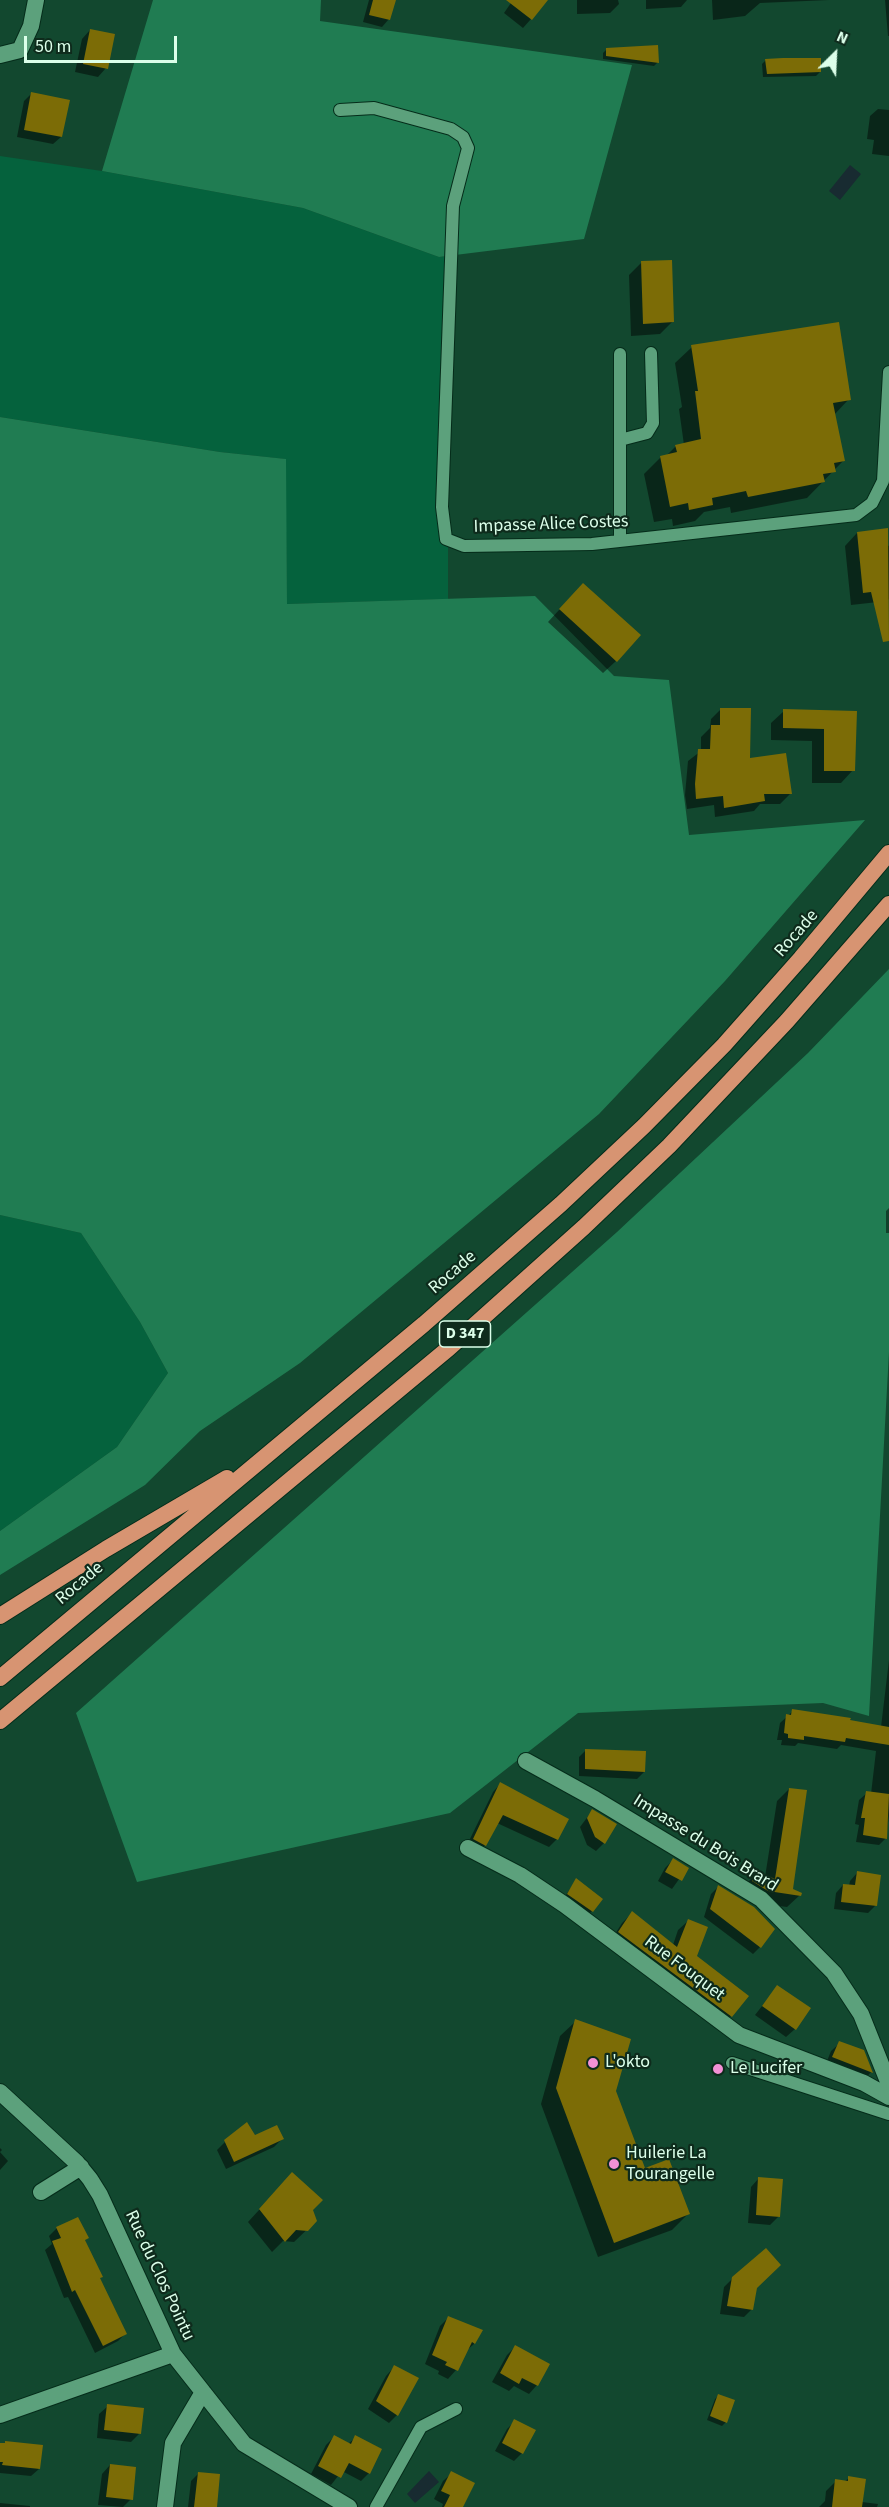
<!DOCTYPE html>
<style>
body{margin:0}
#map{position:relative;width:889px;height:2507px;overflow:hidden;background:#12482f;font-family:"Source Sans 3",sans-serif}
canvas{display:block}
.north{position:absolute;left:805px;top:24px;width:60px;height:60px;-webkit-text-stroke:4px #0e2b1c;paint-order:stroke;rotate:24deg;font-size:16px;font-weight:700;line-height:24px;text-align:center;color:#dcffea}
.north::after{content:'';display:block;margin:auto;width:21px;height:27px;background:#dcffea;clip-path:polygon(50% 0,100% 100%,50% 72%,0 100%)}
.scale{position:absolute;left:24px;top:36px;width:153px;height:27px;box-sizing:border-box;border:3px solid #dcffea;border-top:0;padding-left:8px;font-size:18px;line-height:21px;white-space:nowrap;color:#dcffea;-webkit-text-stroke:4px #0e2b1c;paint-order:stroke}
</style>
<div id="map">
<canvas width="889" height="2507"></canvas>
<div class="north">N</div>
<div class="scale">50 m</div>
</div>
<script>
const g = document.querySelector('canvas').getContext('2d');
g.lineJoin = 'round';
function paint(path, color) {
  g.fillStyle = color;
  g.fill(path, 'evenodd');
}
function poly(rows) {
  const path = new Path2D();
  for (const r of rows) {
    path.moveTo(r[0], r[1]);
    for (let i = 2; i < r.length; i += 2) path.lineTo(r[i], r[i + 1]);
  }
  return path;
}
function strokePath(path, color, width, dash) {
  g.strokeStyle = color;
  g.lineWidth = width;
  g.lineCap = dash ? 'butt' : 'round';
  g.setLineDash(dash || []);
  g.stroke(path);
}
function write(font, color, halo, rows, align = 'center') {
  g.font = font + ' "Source Sans 3",sans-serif';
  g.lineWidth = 4.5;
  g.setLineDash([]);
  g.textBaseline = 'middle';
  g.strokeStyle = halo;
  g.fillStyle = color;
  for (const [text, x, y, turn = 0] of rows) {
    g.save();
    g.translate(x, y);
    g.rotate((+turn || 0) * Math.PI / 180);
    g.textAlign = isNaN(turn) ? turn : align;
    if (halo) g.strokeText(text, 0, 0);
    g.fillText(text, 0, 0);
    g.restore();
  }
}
paint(poly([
 [0,156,102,171,303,208,439,257,448,256,448,599,287,604,285,459,220,452,0,417],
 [0,1215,81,1233,140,1322,168,1373,117,1447,0,1531]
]), '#05623d');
paint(poly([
 [153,0,321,0,320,21,632,65,584,239,439,257,303,208,102,171],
 [0,417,220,452,286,459,287,604,535,596,614,676,669,680,689,835,865,820,725,981,599,1114,300,1363,200,1431,145,1485,0,1575,0,1531,117,1447,168,1373,140,1322,81,1233,0,1215],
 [889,969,889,1352,869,1716,823,1703,578,1713,450,1813,137,1882,76,1713,617,1232,808,1053]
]), '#207c52');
paint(poly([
 [850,165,861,174,840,200,829,191],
 [429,2471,439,2482,415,2503,407,2494]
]), '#182b31');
paint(poly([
 [369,0,394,0,389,19,382,27,363,22],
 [513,0,539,0,531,19,523,28,504,13],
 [577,0,618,0,619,4,610,13,577,14],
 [646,0,687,0,681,7,646,9],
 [712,0,829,0,760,3,745,16,713,20],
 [885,0,889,0,889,36,888,36],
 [90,30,106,68,98,77,75,72,82,39],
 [607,49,658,62,654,66,603,59,603,53],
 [766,60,820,72,816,76,763,77,762,64],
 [31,94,61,137,53,144,17,137,24,101],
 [878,109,889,110,889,156,872,154,874,140,867,139,870,116],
 [642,262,673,321,660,334,631,336,629,275],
 [692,347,849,399,834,415,844,460,807,498,731,513,730,507,704,512,695,521,673,526,672,519,654,522,644,474,661,457,666,456,676,446,684,445,679,409,682,407,675,363],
 [857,533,889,546,889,599,887,601,851,605,845,546],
 [570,598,616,661,603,673,548,622],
 [721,709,748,760,790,794,780,804,760,804,754,811,715,817,714,805,687,809,685,795,688,761,701,751,701,737,710,728,711,719],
 [784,711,855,712,853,770,841,783,812,783,812,741,771,740,771,723],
 [889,1208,889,1233,886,1233,886,1211],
 [889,1660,889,1815,886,1838,879,1845,856,1842,859,1825,855,1824,859,1800,867,1793,871,1794,876,1751,841,1745,837,1749,798,1743,795,1746,781,1745,782,1740,777,1740,780,1723,793,1711,881,1727],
 [586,1750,644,1772,637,1779,579,1776,579,1757],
 [500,1784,557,1839,549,1847,497,1823,485,1845,477,1853,466,1847,493,1792],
 [789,1789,791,1889,800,1895,787,1907,756,1903,745,1885,757,1873,765,1877,777,1801],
 [592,1811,604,1843,596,1851,587,1845,580,1827],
 [673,1860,687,1868,672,1889,658,1881,665,1868],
 [857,1873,875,1906,868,1913,834,1909,836,1893,843,1885,849,1886,850,1881],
 [576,1880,592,1911,588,1915,564,1898],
 [718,1887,760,1947,753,1954,704,1917,711,1894],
 [632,1913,673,1945,678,1930,688,1921,696,1956,731,2016,721,2026,610,1942,622,1923],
 [777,1987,795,2029,786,2037,755,2015],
 [576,2021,615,2091,644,2170,688,2214,672,2230,598,2257,541,2104,560,2036],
 [840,2043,871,2072,864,2080,825,2066,831,2051],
 [254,2137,282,2139,274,2147,226,2169,217,2150,225,2142],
 [0,2148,2,2150,0,2152,8,2161,0,2170],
 [759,2178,779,2216,770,2225,748,2223,751,2187],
 [281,2186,312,2210,316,2221,294,2242,283,2241,272,2252,248,2222],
 [78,2219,98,2279,125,2334,118,2341,95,2353,68,2297,64,2298,45,2250,52,2244,49,2236,57,2228],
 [733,2278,755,2288,752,2309,744,2317,720,2314,724,2287],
 [448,2318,481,2331,474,2344,466,2351,456,2370,448,2379,438,2374,439,2371,425,2364,440,2326],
 [515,2347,537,2385,529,2394,514,2386,509,2391,492,2382,507,2355],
 [394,2367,397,2415,389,2423,368,2409,386,2376],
 [719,2395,726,2422,722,2426,707,2420,715,2399],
 [108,2406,139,2434,131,2442,97,2438,99,2414],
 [515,2421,522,2453,514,2461,495,2451,507,2429],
 [334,2437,348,2444,356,2437,369,2473,361,2481,342,2471,331,2485,311,2474,326,2445],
 [0,2444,39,2469,31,2476,0,2473],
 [110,2465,131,2499,123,2507,98,2505,102,2474],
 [199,2473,215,2507,188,2507,191,2481],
 [452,2473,461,2507,442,2507,443,2504,434,2499,443,2481],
 [849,2478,862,2502,878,2504,877,2507,819,2507,825,2501,826,2491,836,2481,844,2482],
 [0,2503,30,2506,30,2507,0,2507]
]), '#0007');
paint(poly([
 [373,0,396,0,390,20,369,15],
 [506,0,548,0,532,20],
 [90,29,115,34,108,69,83,64],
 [658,45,659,63,606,56,606,48],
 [783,58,821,58,821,72,767,74,765,59],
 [31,92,70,100,62,137,24,130],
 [672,260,674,322,643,324,641,261],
 [839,322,851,400,833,403,845,461,834,463,836,472,823,474,825,482,748,497,746,491,712,498,713,505,689,510,688,503,670,507,660,456,677,452,675,445,701,439,695,391,698,391,691,345],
 [888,528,889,641,883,642,871,592,863,593,857,532],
 [583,583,641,635,617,662,559,609],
 [720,708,751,708,750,758,786,753,792,794,764,794,765,801,724,808,723,796,696,799,695,784,698,749,710,749,711,725,720,725],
 [783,709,857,711,855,771,824,771,824,729,783,728],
 [792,1709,851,1718,850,1720,889,1727,889,1745,846,1738,845,1742,804,1736,804,1740,788,1738,788,1734,784,1733,786,1714,791,1715],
 [585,1749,646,1751,645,1772,585,1769],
 [500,1782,569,1819,558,1840,503,1815,486,1846,473,1839],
 [789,1788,807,1790,793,1889,802,1893,801,1896,768,1891,752,1881,757,1871,775,1879],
 [866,1791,889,1794,887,1839,863,1835,865,1818,861,1818],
 [592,1809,617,1824,605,1844,595,1837,587,1818],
 [673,1858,689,1868,682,1881,665,1872],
 [857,1871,881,1875,877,1906,841,1902,843,1884,855,1885],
 [576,1878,603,1899,593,1912,567,1894],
 [718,1885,754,1907,775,1929,761,1948,710,1909],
 [632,1911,677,1947,688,1919,708,1927,697,1956,749,1996,732,2017,618,1932],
 [777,1985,811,2008,796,2030,762,2006],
 [575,2019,631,2039,616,2091,645,2168,669,2159,690,2214,614,2243,556,2088],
 [839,2041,864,2050,873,2073,832,2057],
 [247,2122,255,2135,277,2125,284,2139,234,2162,224,2140],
 [292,2172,323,2200,313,2210,317,2221,308,2231,296,2230,285,2242,259,2209],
 [758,2177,783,2179,780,2217,756,2215],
 [78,2217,89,2238,85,2240,103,2277,100,2278,127,2334,103,2346,75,2290,72,2292,52,2241,61,2238,56,2227],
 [766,2248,781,2265,757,2288,753,2310,727,2306,732,2277],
 [448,2316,483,2330,475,2344,472,2342,458,2371,445,2365,447,2362,432,2355],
 [515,2345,550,2364,538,2386,522,2378,519,2384,500,2373],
 [394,2365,419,2378,398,2416,376,2401],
 [718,2394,735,2400,727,2423,710,2416],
 [107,2404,144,2408,141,2434,104,2430],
 [514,2419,536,2430,523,2454,502,2443],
 [334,2435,351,2444,355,2435,382,2449,370,2474,349,2463,341,2478,318,2466],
 [5,2441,43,2445,40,2469,2,2465,3,2462,0,2462,0,2443,5,2443],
 [110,2464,136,2467,133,2500,106,2497],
 [451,2471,475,2483,463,2507,444,2507,450,2495,441,2491],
 [198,2472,220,2474,217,2507,194,2507],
 [848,2476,866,2479,862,2507,832,2507,835,2479,848,2481]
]), '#7c6c06');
const service = poly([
 [340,110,374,108,451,129,463,137,468,148,453,206,442,507,446,539,464,546,592,544,856,515,872,503,883,481,889,372],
 [620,440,647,433,653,423,651,353],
 [620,541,620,354],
 [732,2063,889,2114],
 [376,2507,421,2427,456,2409]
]);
const minor = poly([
 [0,55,20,50,31,26,36,0],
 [526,1761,595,1799,761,1899,834,1973,861,2014,889,2084],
 [468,1848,520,1875,565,1905,739,2035,864,2083,889,2097],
 [0,2092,77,2163,90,2179,100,2195,173,2354,244,2444,349,2507],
 [41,2192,81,2167],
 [0,2415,173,2354],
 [165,2507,173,2443,203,2392]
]);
const trunk = poly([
 [0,1616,106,1549,227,1478],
 [0,1678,424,1324,561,1204,644,1126,724,1045,801,958,889,853],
 [0,1721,449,1348,584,1227,669,1146,787,1021,889,904]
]);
strokePath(service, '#052c1a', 14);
strokePath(minor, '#052c1a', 18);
strokePath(trunk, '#052c1a', 18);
strokePath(service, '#5ca17c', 12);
strokePath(minor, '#5ca17c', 16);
strokePath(trunk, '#d79472', 16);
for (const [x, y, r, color] of [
 [593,2063,6,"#f391d6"],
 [718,2069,6,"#f391d6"],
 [614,2164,6,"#f391d6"]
]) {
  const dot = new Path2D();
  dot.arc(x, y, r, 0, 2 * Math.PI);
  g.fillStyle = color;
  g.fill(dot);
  strokePath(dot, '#0e2b1c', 2);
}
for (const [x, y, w] of [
 [465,1334,51]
]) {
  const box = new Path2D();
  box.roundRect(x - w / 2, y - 13, w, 26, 4.5);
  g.fillStyle = '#0e2b1c';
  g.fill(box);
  strokePath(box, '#dcffea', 1.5);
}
write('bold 16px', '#dcffea', null, [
 ["D 347",465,1334]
]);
write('18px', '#dcffea', '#0e2b1c', [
 ["Impasse Alice Costes",551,525,-2],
 ["Rocade",797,934,-49],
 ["Rocade",453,1273,-41],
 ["Rocade",80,1584,-40],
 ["Impasse du Bois Brard",705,1844,32],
 ["Rue Fouquet",684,1969,37],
 ["Rue du Clos Pointu",159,2276,65]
]);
write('18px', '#dcffea', '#0e2b1c', [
 ["L'okto",605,2063],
 ["Le Lucifer",730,2069],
 ["Huilerie La",626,2154],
 ["Tourangelle",626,2175]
], 'left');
</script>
